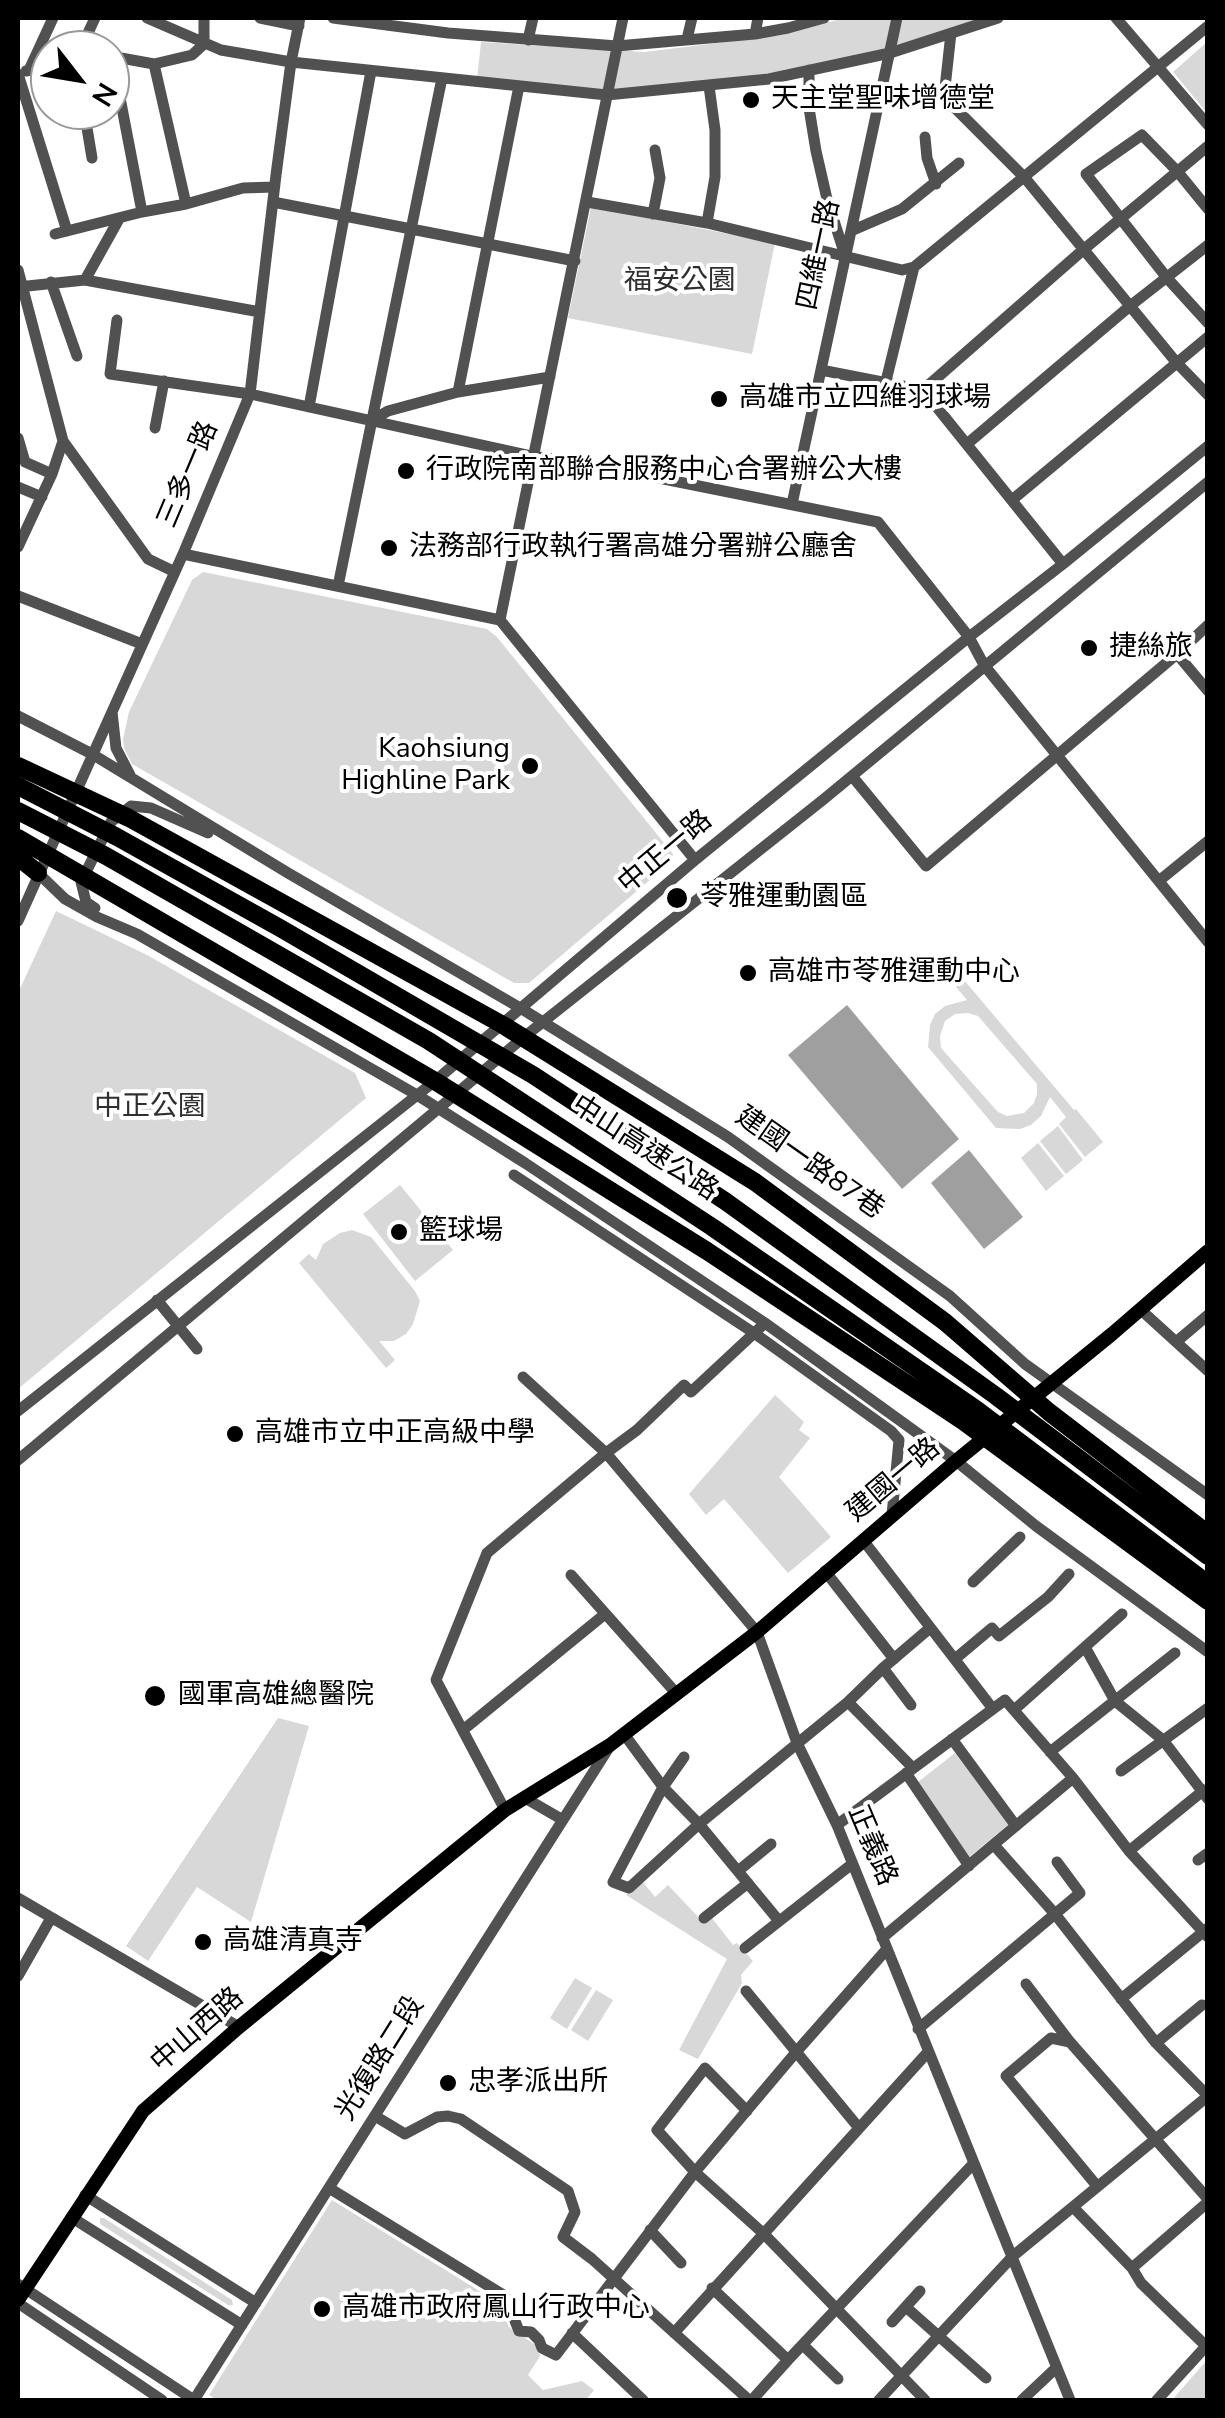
<!DOCTYPE html>
<meta charset="utf-8">
<style>
body{margin:0}
#map{position:relative;width:1225px;height:2418px;overflow:hidden;background:#fff;font-family:"Nunito Sans",sans-serif}
canvas{display:block}
.frame{position:absolute;inset:0;border:20px solid #000;pointer-events:none}
.north{position:absolute;left:30px;top:30px;width:100px;height:100px;box-sizing:border-box;background:#fff;border:2px solid #999;border-radius:50%;rotate:121deg;font-size:28px;font-weight:700;line-height:40px;text-align:center;color:#000}
.north::after{content:'';display:block;margin:auto;width:35px;height:45px;background:#000;clip-path:polygon(50% 0,100% 100%,50% 72%,0 100%)}
</style>
<div id="map">
<canvas width="1225" height="2418"></canvas>
<div class="frame"></div>
<div class="north">N</div>
</div>
<script>
const g = document.querySelector('canvas').getContext('2d');
g.lineJoin = 'round';
function paint(path, color) {
  g.fillStyle = color;
  g.fill(path, 'evenodd');
}
function poly(rows) {
  const path = new Path2D();
  for (const r of rows) {
    path.moveTo(r[0], r[1]);
    for (let i = 2; i < r.length; i += 2) path.lineTo(r[i], r[i + 1]);
  }
  return path;
}
function strokePath(path, color, width, dash) {
  g.strokeStyle = color;
  g.lineWidth = width;
  g.lineCap = dash ? 'butt' : 'round';
  g.setLineDash(dash || []);
  g.stroke(path);
}
function write(font, color, halo, rows, align = 'center') {
  g.font = font + ' "Nunito Sans","Noto Sans TC",sans-serif';
  g.lineWidth = 8;
  g.setLineDash([]);
  g.textBaseline = 'middle';
  g.strokeStyle = halo;
  g.fillStyle = color;
  for (const [text, x, y, turn = 0] of rows) {
    g.save();
    g.translate(x, y);
    g.rotate((+turn || 0) * Math.PI / 180);
    g.textAlign = isNaN(turn) ? turn : align;
    if (halo) g.strokeText(text, 0, 0);
    g.fillText(text, 0, 0);
    g.restore();
  }
}
paint(poly([
 [844,18,984,18,896,46,770,75,612,90,477,79,481,42,645,52,781,35],
 [1207,42,1207,113,1173,72],
 [591,207,775,243,752,354,568,318],
 [203,572,487,629,497,637,673,854,671,862,529,983,514,983,132,764,124,748,123,739,129,712,192,580],
 [56,911,147,955,355,1073,366,1098,18,1389,18,993],
 [964,980,1074,1110,1076,1109,1103,1142,1085,1157,1059,1124,1066,1117,1050,1097,1041,1116,1031,1125,1020,1129,996,1128,928,1047,930,1025,935,1014,945,1006,967,1000,956,987],
 [968,1013,978,1016,1037,1084,1037,1094,1034,1103,1024,1113,1007,1116,998,1112,941,1048,940,1036,945,1021,955,1014],
 [1058,1126,1083,1160,1066,1174,1040,1141],
 [1038,1143,1064,1176,1046,1191,1021,1158],
 [400,1185,453,1250,415,1281,363,1214],
 [352,1230,371,1237,415,1291,420,1301,413,1324,406,1334,394,1341,379,1341,395,1360,386,1368,299,1263,309,1254,316,1260,323,1244,340,1233],
 [775,1395,804,1422,799,1430,810,1438,779,1477,831,1537,788,1573,724,1499,706,1515,689,1494],
 [278,1718,309,1726,251,1922,197,1887,148,1961,126,1946],
 [955,1753,1009,1824,968,1858,918,1782],
 [643,1882,655,1897,668,1885,704,1923,712,1918,733,1945,737,1943,753,1961,741,1975,742,1983,698,2059,679,2050,727,1959,626,1895],
 [575,1978,592,1988,567,2029,550,2018],
 [596,1990,613,2000,588,2041,571,2030],
 [332,2200,499,2303,509,2327,537,2346,540,2356,528,2375,543,2390,582,2381,594,2390,586,2400,218,2400,209,2395],
 [100,2218,104,2218,232,2300,233,2305,228,2305,100,2224],
 [1207,2360,1207,2400,1172,2400]
]), '#d8d8d8');
paint(poly([
 [847,1005,959,1139,902,1189,788,1055],
 [969,1150,1023,1217,984,1249,931,1183]
]), '#9f9f9f');
strokePath(poly([
 [147,18,221,50,291,62,607,95,769,79,890,53,998,18],
 [260,18,299,26],
 [333,18,448,33,617,46,755,34,788,28,824,18],
 [1116,18,1208,125],
 [951,33,944,97,1025,178,1176,362,1208,395],
 [755,34,758,18],
 [687,39,692,18],
 [528,40,533,18],
 [80,50,95,18],
 [110,56,154,64,192,55,204,44,204,18],
 [112,56,142,212],
 [154,64,186,204],
 [29,70,53,18],
 [809,70,809,108,816,151,827,199,844,252],
 [26,71,50,66],
 [18,74,67,231],
 [84,110,92,158],
 [925,137,927,158,936,184],
 [273,202,575,261],
 [587,202,707,223,902,270,914,267,1208,26],
 [1208,209,1177,171,1142,135,1086,174,1167,278,1208,323],
 [653,214,660,178,655,150],
 [707,223,715,177,715,130,709,86],
 [851,231,902,209,959,163],
 [55,234,142,212,186,204,243,188,274,187],
 [18,270,63,441,52,474,18,547],
 [85,280,119,219],
 [51,282,77,356],
 [18,287,85,280,260,312],
 [117,320,110,374,250,394,532,456,604,467,878,522,969,637,984,665,1208,942],
 [821,370,923,390,1063,564],
 [886,381,914,267],
 [923,390,1083,250,1208,146],
 [458,392,519,86],
 [309,407,371,71],
 [372,420,388,411,458,392,550,377],
 [155,428,164,381],
 [18,438,25,462,52,474],
 [63,441,148,559,175,572],
 [967,444,1130,306,1208,245],
 [18,487,42,497],
 [1012,500,1208,337],
 [792,504,897,18],
 [183,554,500,620,695,860],
 [338,586,442,78],
 [18,596,142,644],
 [500,620,623,18],
 [1177,654,1208,691],
 [112,712,116,748,130,775],
 [18,716,92,754,288,873,522,1009,728,1137,950,1296,1025,1364,1208,1495],
 [852,776,926,866,1177,654,1208,625],
 [38,873,65,899,97,917,137,934,417,1095,525,1163,765,1323,956,1461,1036,1526,1208,1652],
 [1160,880,1208,841],
 [95,908,86,902,81,882,111,822,131,806,151,808,208,833],
 [18,921,183,554,250,394,276,175,291,62,300,18],
 [514,1175,754,1333,891,1431,899,1440,892,1515],
 [157,1300,197,1349],
 [1141,1310,1208,1371],
 [1176,1342,1208,1315],
 [523,1377,606,1453,757,1632,797,1743,837,1825,1070,2400],
 [18,1411,435,1081,695,860,969,637,1063,564,1208,446],
 [18,1460,524,1037,824,799,1208,482],
 [863,1540,993,1709],
 [825,1571,894,1659],
 [571,1575,676,1693],
 [973,1582,1020,1537],
 [1085,1647,1115,1701,1163,1740,1208,1799],
 [955,1659,992,1628,999,1636,1048,1597,1069,1574],
 [883,1668,911,1705],
 [848,1702,913,1768],
 [1014,1710,1122,1614],
 [463,1730,605,1614],
 [624,1734,663,1787,699,1824,779,1921],
 [952,1739,1016,1826],
 [1050,1752,1175,1653],
 [684,1757,663,1787,613,1882,629,1888,699,1824,848,1702,883,1668,930,1628],
 [1121,1771,1208,1708],
 [906,1773,969,1866],
 [525,1798,563,1820],
 [505,1810,436,1680,487,1553,606,1453,637,1430,684,1385,691,1392,765,1323],
 [837,1825,1005,1700,1073,1778,1129,1851,1208,1937],
 [994,1845,1055,1914,1156,2043,1208,2096],
 [1129,1851,1204,1790],
 [1198,1860,1208,1853],
 [738,1871,771,1844],
 [18,1898,239,2027],
 [704,1918,748,1883],
 [882,1938,1073,1778],
 [745,1948,852,1864],
 [18,1976,51,1918],
 [1026,1984,1070,2042,1208,2199],
 [746,1991,859,2128],
 [1121,1999,1208,1928],
 [918,2029,1080,1893,1057,1862],
 [1070,2042,1051,2038,1006,2076,1097,2186],
 [1156,2043,1202,2005],
 [747,2111,705,2068,657,2130,695,2172,764,2234,925,2400],
 [375,2116,405,2134,437,2117,448,2116,461,2119,568,2191,575,2212,563,2237,592,2259,749,2400],
 [329,2188,505,2296,519,2331,531,2332,539,2340,542,2348,556,2355,695,2172,797,2051,887,1949],
 [85,2195,256,2303],
 [1073,2207,1132,2268,1141,2283,1206,2346],
 [71,2217,242,2325],
 [650,2230,681,2263],
 [1132,2268,1208,2202],
 [18,2284,194,2400],
 [712,2288,788,2360],
 [18,2303,162,2400],
 [907,2308,986,2378],
 [892,2322,920,2291],
 [572,2333,643,2400],
 [674,2333,928,2052],
 [803,2345,838,2379],
 [194,2400,608,1749],
 [752,2400,788,2360,974,2163],
 [879,2400,1013,2256,1208,2096],
 [1022,2400,1056,2368],
 [1157,2400,1208,2344]
]), '#515151', 11);
strokePath(poly([
 [18,2300,143,2111,239,2027,505,1810,610,1745,757,1632,956,1461,1112,1334,1208,1251]
]), '#000', 14);
strokePath(poly([
 [18,766,129,818,503,1025,755,1182,945,1322,1049,1412,1208,1534],
 [18,786,117,837,280,928,533,1075,725,1201,996,1396,1208,1556],
 [18,811,106,856,429,1041,712,1227,977,1410,1208,1584],
 [18,838,435,1081,707,1251,963,1421,1208,1601],
 [18,857,38,873]
]), '#000', 18);
for (const [x, y, r, color] of [
 [751,100,10,"#000"],
 [719,399,10,"#000"],
 [406,471,10,"#000"],
 [389,548,10,"#000"],
 [1089,648,10,"#000"],
 [530,766,10,"#000"],
 [677,898,12,"#000"],
 [748,973,10,"#000"],
 [399,1232,10,"#000"],
 [235,1434,10,"#000"],
 [155,1696,12,"#000"],
 [203,1942,10,"#000"],
 [448,2083,10,"#000"],
 [322,2309,10,"#000"]
]) {
  const dot = new Path2D();
  dot.arc(x, y, r, 0, 2 * Math.PI);
  g.fillStyle = color;
  g.fill(dot);
  strokePath(dot, '#fff', 4);
}
write('28px', '#000', '#fff', [
 ["天主堂聖味增德堂",771,100],
 ["高雄市立四維羽球場",739,399],
 ["行政院南部聯合服務中心合署辦公大樓",426,471],
 ["法務部行政執行署高雄分署辦公廳舍",409,548],
 ["捷絲旅",1109,648],
 ["Kaohsiung",510,750,"right"],
 ["Highline Park",510,782,"right"],
 ["苓雅運動園區",700,898],
 ["高雄市苓雅運動中心",768,973],
 ["籃球場",419,1232],
 ["高雄市立中正高級中學",255,1434],
 ["國軍高雄總醫院",178,1696],
 ["高雄清真寺",223,1942],
 ["忠孝派出所",468,2083],
 ["高雄市政府鳳山行政中心",342,2309]
], 'left');
write('28px', '#000', '#fff', [
 ["四維一路",820,255,-78],
 ["三多一路",189,475,-67],
 ["中正一路",666,853,-40],
 ["中山高速公路",644,1149,33],
 ["建國一路87巷",809,1164,35],
 ["建國一路",894,1481,-40],
 ["正義路",871,1846,67],
 ["中山西路",198,2031,-41],
 ["光復路二段",381,2059,-58]
]);
write('28px', '#2f2f2f', '#fff', [
 ["福安公園",680,282],
 ["中正公園",150,1108]
]);
</script>
